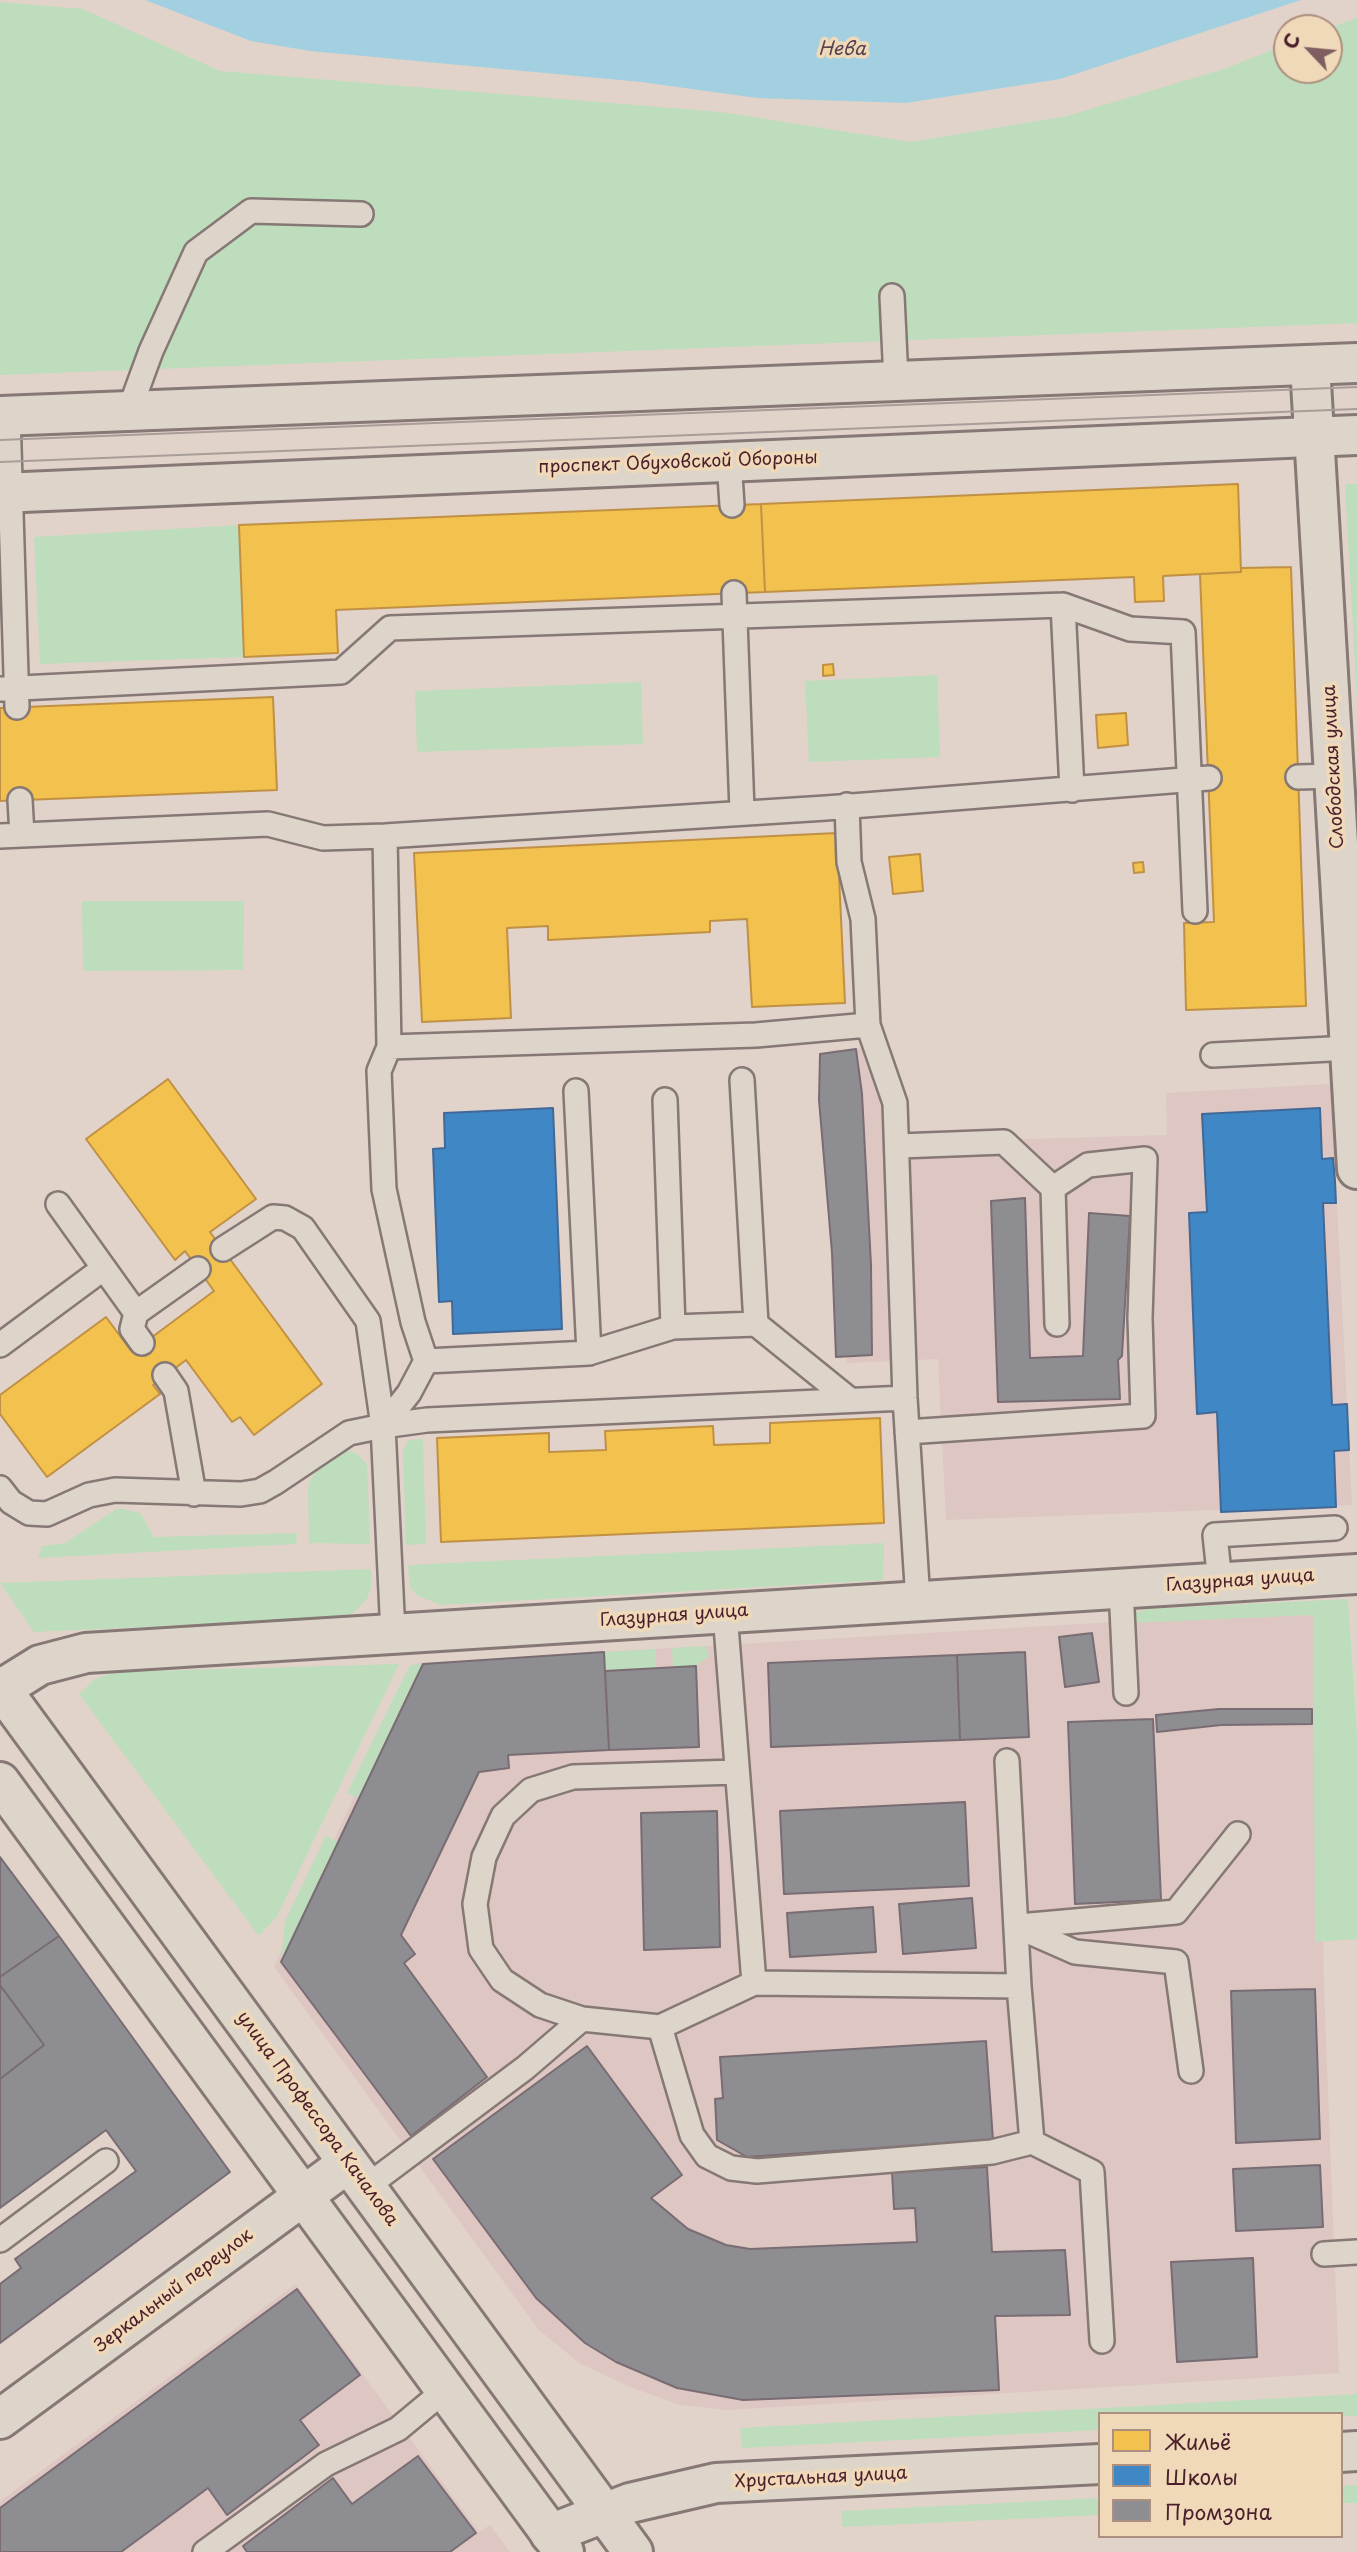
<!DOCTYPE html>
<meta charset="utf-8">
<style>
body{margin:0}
#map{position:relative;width:1357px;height:2552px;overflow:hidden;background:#e1d3c9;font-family:"Playpen Sans",sans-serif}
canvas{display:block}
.legend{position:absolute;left:1098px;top:2412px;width:245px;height:126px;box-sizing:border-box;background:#efd9b8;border:2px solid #ad8f80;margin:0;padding:9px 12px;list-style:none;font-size:21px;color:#4a1f2b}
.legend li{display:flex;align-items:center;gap:14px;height:35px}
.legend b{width:35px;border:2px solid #ad8f80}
.north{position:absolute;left:1273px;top:14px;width:70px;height:70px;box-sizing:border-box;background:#efd9b8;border:2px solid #ad8f80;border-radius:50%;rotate:296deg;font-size:19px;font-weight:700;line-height:28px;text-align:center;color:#4a1f2b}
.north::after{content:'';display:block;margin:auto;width:24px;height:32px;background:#7f5e62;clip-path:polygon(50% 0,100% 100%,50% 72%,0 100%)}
</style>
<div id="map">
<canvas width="1357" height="2552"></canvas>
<ul class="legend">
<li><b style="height:19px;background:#f2c14e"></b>Жильё</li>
<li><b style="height:19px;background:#3f88c5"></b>Школы</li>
<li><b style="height:19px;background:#8d8d92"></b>Промзона</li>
</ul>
<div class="north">С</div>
</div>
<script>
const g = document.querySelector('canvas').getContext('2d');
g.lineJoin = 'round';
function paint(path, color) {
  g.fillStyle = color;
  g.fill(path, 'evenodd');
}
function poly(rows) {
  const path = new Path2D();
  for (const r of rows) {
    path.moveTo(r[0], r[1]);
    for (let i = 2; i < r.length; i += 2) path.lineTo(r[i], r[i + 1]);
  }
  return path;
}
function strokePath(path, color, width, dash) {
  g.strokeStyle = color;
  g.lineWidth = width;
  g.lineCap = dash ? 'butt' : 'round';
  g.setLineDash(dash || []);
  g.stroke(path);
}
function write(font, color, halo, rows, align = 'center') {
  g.font = font + ' "Playpen Sans",sans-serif';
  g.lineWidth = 7;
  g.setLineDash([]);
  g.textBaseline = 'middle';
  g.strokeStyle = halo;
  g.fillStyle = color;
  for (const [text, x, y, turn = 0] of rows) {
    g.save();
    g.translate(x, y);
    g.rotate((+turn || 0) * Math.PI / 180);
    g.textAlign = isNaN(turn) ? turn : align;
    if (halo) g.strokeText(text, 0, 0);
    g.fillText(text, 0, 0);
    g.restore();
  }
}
paint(poly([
 [880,1047,885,1143,1167,1135,1166,1093,1331,1084,1352,1505,946,1520,938,1359,847,1363,831,1050],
 [1317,1610,1324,1988,1339,2373,728,2410,680,2405,628,2386,579,2363,538,2329,274,1967,417,1663],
 [296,2284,479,2532,490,2525,510,2552,0,2552,0,2501]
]), '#dec7c2');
paint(poly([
 [0,2,83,9,220,71,721,112,911,142,1067,116,1224,69,1287,44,1287,70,1329,70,1329,28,1357,18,1357,323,0,375],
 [1345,484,1357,484,1357,702],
 [239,525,244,657,40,664,34,537],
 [937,675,940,757,809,762,805,681],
 [641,682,643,744,417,752,415,691],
 [82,901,244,901,243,970,83,971],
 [423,1439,426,1544,406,1545,403,1450,409,1440],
 [347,1451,356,1453,367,1464,370,1544,309,1543,308,1490,311,1479,317,1471],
 [118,1508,140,1513,154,1537,297,1533,296,1544,38,1558,42,1546,65,1543],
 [884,1543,883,1580,441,1605,418,1596,410,1587,408,1565],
 [371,1569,371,1587,367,1599,351,1615,336,1618,34,1632,0,1583],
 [1348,1599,1357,1737,1357,1939,1315,1942,1313,1615,1130,1623,1134,1613,1148,1609],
 [706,1646,709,1656,696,1666,673,1667,672,1648],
 [656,1649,656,1668,605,1671,604,1652],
 [399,1664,277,1916,259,1936,79,1694,95,1679,114,1672],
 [423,1664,359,1798,347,1793,410,1665],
 [326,1836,339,1842,281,1962,285,1921],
 [1357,2394,1357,2416,1100,2414,1100,2430,742,2448,740,2428],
 [1357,2485,1357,2503,1341,2503,1341,2486],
 [1100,2498,1100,2515,842,2527,842,2511]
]), '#beddbc');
paint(poly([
 [145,0,1301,0,1060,79,906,103,757,98,641,82,310,51,251,41]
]), '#a3d0e0');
const homes = poly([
 [1238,484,1241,572,1163,576,1164,601,1135,602,1134,577,765,592,761,504,1238,484],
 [761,504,765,592,336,610,338,653,244,657,239,525,761,504],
 [1291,567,1306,1006,1186,1010,1184,923,1214,922,1200,574,1241,572,1241,568,1291,567],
 [833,664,834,675,823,676,823,665,833,664],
 [273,697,277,790,0,801,0,708,273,697],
 [1126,713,1128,745,1098,748,1096,715,1126,713],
 [837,833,845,1003,752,1007,747,919,710,921,710,932,548,940,548,926,507,928,511,1018,422,1022,414,853,837,833],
 [920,854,923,891,893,894,889,857,920,854],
 [1143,862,1144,872,1134,873,1133,863,1143,862],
 [168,1079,256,1199,210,1232,322,1384,254,1435,240,1417,232,1422,186,1360,153,1385,160,1394,47,1477,0,1414,0,1395,106,1317,132,1352,214,1291,185,1251,175,1260,86,1139,168,1079],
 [880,1418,884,1523,441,1542,437,1438,549,1433,549,1452,606,1450,605,1431,713,1426,714,1445,770,1443,770,1423,880,1418]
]);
paint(homes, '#f2c14e');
strokePath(homes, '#c09044', 2);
const schools = poly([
 [553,1108,562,1329,453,1334,452,1301,439,1302,433,1149,445,1148,444,1113,553,1108],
 [1320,1108,1322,1159,1333,1158,1335,1181,1336,1203,1323,1203,1332,1405,1347,1404,1349,1450,1334,1451,1336,1507,1221,1512,1217,1412,1197,1414,1189,1213,1207,1212,1202,1114,1320,1108]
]);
paint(schools, '#3f88c5');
strokePath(schools, '#426897', 2);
const industry = poly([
 [856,1049,862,1094,871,1265,872,1355,836,1357,832,1253,819,1100,820,1054,856,1049],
 [1025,1198,1030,1358,1083,1356,1089,1213,1130,1216,1122,1356,1118,1360,1120,1399,998,1402,991,1201,1025,1198],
 [1092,1633,1099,1682,1065,1687,1059,1637,1092,1633],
 [604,1652,609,1750,508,1755,509,1768,479,1772,401,1935,415,1954,404,1963,487,2077,411,2136,281,1962,423,1664,604,1652],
 [1025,1652,1029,1737,960,1740,957,1655,1025,1652],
 [957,1655,960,1740,771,1747,768,1663,957,1655],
 [696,1666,699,1747,609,1750,605,1671,696,1666],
 [1219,1709,1312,1709,1312,1724,1221,1725,1157,1732,1156,1715,1219,1709],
 [1153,1719,1161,1900,1075,1904,1068,1722,1153,1719],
 [965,1802,969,1886,784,1894,780,1811,965,1802],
 [717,1811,720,1947,644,1950,641,1813,717,1811],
 [0,1857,59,1936,0,1977,0,1857],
 [972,1898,976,1948,903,1954,899,1904,972,1898],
 [873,1907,876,1952,790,1957,787,1913,873,1907],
 [59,1936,230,2172,0,2343,0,2284,21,2268,15,2259,136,2171,106,2130,0,2208,0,2079,44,2045,0,1985,0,1977,59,1936],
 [0,1985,44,2045,0,2079,0,1985],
 [1315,1989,1320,2139,1236,2143,1231,1991,1315,1989],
 [986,2041,993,2140,747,2157,717,2140,715,2099,723,2098,720,2057,986,2041],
 [587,2046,682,2175,651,2198,688,2229,726,2245,750,2249,917,2242,915,2208,894,2209,892,2172,987,2167,992,2252,1065,2250,1070,2315,995,2316,999,2390,743,2400,677,2388,616,2362,585,2343,536,2298,433,2159,587,2046],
 [1320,2165,1323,2227,1236,2231,1233,2169,1320,2165],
 [1253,2258,1257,2357,1177,2362,1171,2262,1253,2258],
 [297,2289,360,2375,300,2420,319,2445,227,2515,208,2488,121,2552,0,2552,0,2508,297,2289],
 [418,2456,476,2533,450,2552,247,2552,243,2546,333,2478,352,2504,418,2456]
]);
paint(industry, '#8d8d92');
strokePath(industry, '#796c73', 2);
const service = poly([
 [892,296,896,380],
 [129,411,151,351,196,252,251,211,361,214],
 [8,415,17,707],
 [729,461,732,505],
 [734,593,742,811],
 [1063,605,1072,790],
 [0,689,341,672,390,628,1063,605,1130,629,1183,632,1195,911],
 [1298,777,1334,776],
 [20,800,22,835],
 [847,805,849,862,863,919,868,1025,895,1103,905,1398,918,1601],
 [0,836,268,824,323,838,385,836,826,808,1209,778],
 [385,836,389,1047,379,1071,384,1189,413,1322,426,1361,409,1393,383,1426,393,1634],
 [389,1047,756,1035,868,1025],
 [1213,1055,1350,1048],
 [576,1091,589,1353],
 [665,1100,673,1327],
 [899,1146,1004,1142,1053,1188,1088,1165,1145,1159,1140,1318,1143,1416,907,1432],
 [1053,1188,1057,1324],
 [58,1204,136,1313],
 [756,1324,850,1400],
 [142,1343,132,1329,136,1313,198,1269],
 [0,1345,104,1268],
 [426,1361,589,1353,673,1327,756,1324,742,1080],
 [165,1375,176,1391,194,1494],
 [383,1426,427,1420,905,1398],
 [0,1488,11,1502,29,1513,47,1514,89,1495,115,1490,241,1494,260,1491,276,1482,349,1433,383,1426,368,1321,303,1228,285,1218,273,1217,223,1249],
 [1220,1582,1215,1535,1335,1528],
 [1121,1588,1126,1693],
 [725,1613,754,1983],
 [1007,1761,1019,1986,1032,2142,1092,2172,1102,2341],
 [736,1772,573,1777,531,1790,503,1816,484,1857,475,1904,481,1949,502,1980,540,2005,582,2019,660,2027,754,1983,1019,1986],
 [1016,1926,1075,1952,1176,1962,1191,2071],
 [1019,1926,1176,1912,1238,1834],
 [660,2027,692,2135,707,2156,731,2168,757,2171,992,2152,1032,2142],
 [366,2187,525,2068,582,2019],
 [0,2240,106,2161],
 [1324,2254,1357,2252],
 [205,2552,326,2464,398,2429,445,2390]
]);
const minor = poly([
 [1310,365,1357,1169],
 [0,1690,40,1665,86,1653,1357,1574],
 [0,2419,348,2163]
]);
const tertiary = poly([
 [1341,2452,1357,2451],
 [550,2534,630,2503,716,2483,1100,2464]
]);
const secondary = poly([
 [0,416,1357,363],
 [0,493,1357,435],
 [0,1687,633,2552],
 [0,1782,564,2552]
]);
strokePath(service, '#867875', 28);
strokePath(minor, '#867875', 44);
strokePath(tertiary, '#867875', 44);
strokePath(secondary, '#867875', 44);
strokePath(service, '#ded5ca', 23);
strokePath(minor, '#ded5ca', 38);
strokePath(tertiary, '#ded5ca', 38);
strokePath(secondary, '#ded5ca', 38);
strokePath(poly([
 [0,440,1357,387],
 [0,462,1357,409]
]), '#a89d98', 2);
write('18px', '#4a1f2b', '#efd9b8', [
 ["проспект Обуховской Обороны",678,463,-2],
 ["Слободская улица",1334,767,-93],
 ["Глазурная улица",1240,1581,-4],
 ["Глазурная улица",674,1616,-4],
 ["улица Профессора Качалова",317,2119,54],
 ["Зеркальный переулок",174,2291,-37],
 ["Хрустальная улица",821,2478,-3]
]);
write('italic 19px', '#574251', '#efd9b8', [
 ["Нева",842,50]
]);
</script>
